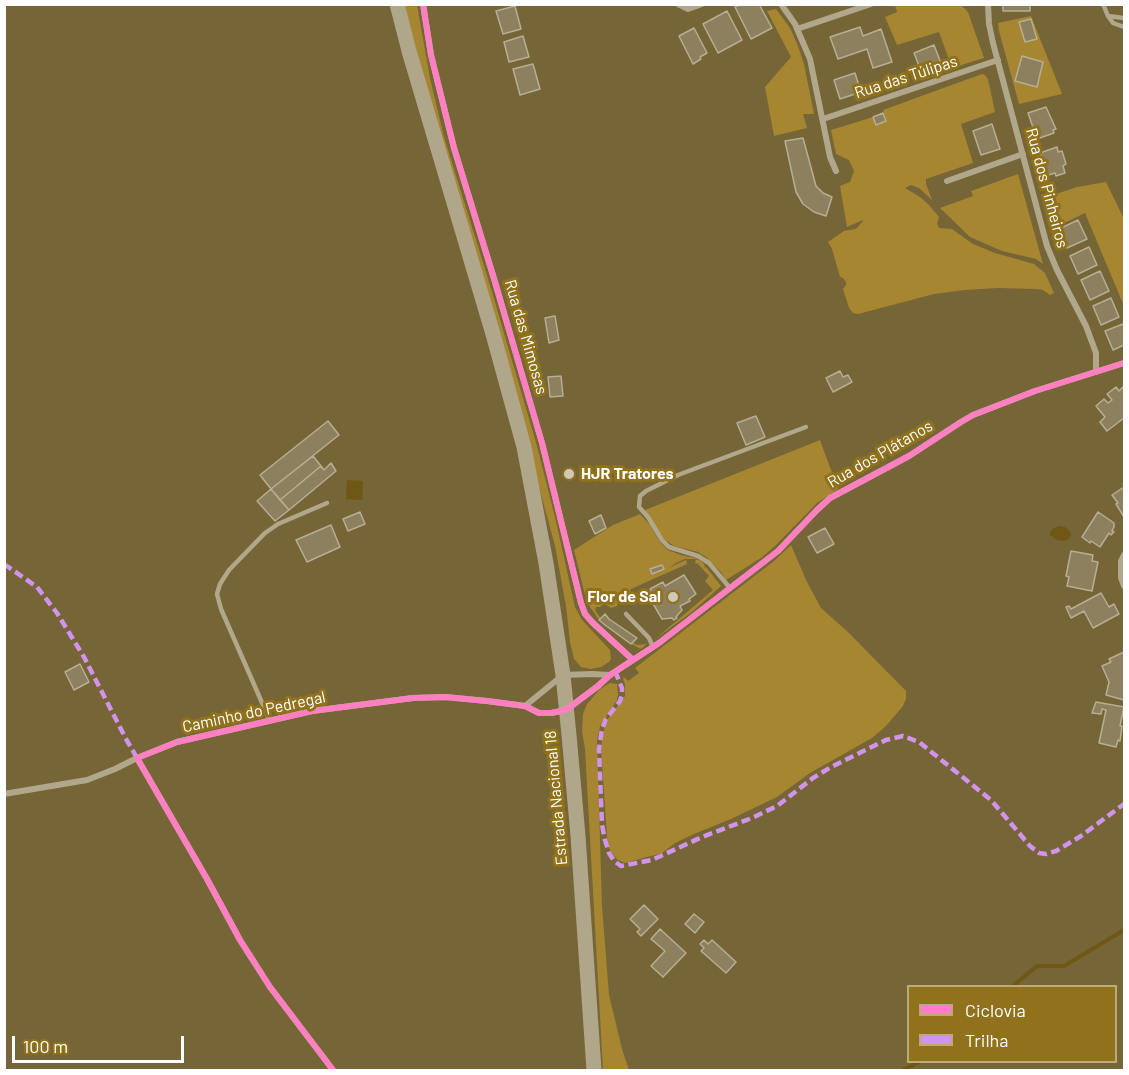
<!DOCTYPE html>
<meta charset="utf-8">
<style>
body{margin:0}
#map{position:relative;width:1129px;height:1075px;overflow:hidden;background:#756537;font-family:Barlow,sans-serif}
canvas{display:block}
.frame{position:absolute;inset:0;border:6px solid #fff;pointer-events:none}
.legend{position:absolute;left:907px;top:985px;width:210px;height:78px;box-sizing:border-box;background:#90721c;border:2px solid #bcaa77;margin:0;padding:8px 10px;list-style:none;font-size:18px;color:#fff}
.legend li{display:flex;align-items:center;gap:12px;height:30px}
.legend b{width:30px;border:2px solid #bcaa77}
.scale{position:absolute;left:12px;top:1036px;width:172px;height:27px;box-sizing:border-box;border:3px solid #fff;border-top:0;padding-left:8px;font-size:18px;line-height:21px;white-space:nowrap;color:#fff;-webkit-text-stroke:4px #90721c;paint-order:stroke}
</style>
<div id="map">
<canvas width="1129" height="1075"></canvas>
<div class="frame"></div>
<ul class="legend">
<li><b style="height:8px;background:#ff80c0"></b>Ciclovia</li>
<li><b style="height:8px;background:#d193ec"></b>Trilha</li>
</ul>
<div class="scale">100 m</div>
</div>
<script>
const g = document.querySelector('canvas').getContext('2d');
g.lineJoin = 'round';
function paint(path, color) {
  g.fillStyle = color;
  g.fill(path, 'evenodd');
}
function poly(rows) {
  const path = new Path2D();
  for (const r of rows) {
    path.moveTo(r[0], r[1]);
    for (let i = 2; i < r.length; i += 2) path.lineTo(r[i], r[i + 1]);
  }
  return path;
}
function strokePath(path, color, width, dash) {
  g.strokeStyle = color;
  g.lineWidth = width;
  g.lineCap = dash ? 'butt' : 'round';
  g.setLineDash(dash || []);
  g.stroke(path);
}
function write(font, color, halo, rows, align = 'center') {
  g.font = font + ' Barlow,sans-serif';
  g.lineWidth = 6;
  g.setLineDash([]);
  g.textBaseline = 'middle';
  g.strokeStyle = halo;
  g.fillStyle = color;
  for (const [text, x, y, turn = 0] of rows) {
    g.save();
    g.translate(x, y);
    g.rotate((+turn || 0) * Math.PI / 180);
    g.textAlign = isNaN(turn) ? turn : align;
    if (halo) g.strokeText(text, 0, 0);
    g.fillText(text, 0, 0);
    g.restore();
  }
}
paint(poly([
 [404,5,417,5,430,78,444,137,490,285,537,446,555,517,575,607,582,620,610,650,611,659,609,662,601,667,591,669,581,667,574,659,573,655,570,642,566,606,555,546,527,443,472,256],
 [895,5,961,5,968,12,984,58,952,68,939,32,897,45,885,17,897,12],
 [776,9,790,28,798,46,804,64,814,114,803,114,807,128,774,136,765,87,791,57,767,11],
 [1031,16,1062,94,1019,104,999,31,998,23],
 [982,74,985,75,988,79,995,112,961,124,973,163,926,179,926,184,932,200,919,188,911,185,905,188,920,197,929,205,939,217,937,224,939,228,952,229,973,244,995,253,1034,264,1045,273,1054,293,1050,295,1043,290,1036,289,998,288,965,290,934,294,858,314,853,313,849,308,843,289,846,285,846,282,843,278,840,277,832,249,828,242,844,231,856,229,863,221,863,220,847,227,840,186,850,182,854,171,849,160,836,154,831,130,873,117,876,124,886,121,883,110],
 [1018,174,1043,264,1036,259,1002,251,970,237,940,208,973,196,971,191],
 [1106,182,1124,219,1124,306,1085,213,1056,227,1044,198,1077,187],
 [820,440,838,489,817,503,775,546,761,558,726,580,721,572,706,557,698,552,674,546,664,539,645,510],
 [640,514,650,525,660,542,668,550,681,555,699,559,696,559,701,561,705,565,704,566,705,568,706,567,721,586,692,612,654,640,713,590,705,581,709,576,698,564,695,563,696,559,685,559,676,563,668,568,686,560,687,564,631,589,628,595,624,598,620,598,617,606,611,608,604,603,600,607,596,607,595,610,599,616,606,623,637,645,647,644,641,649,631,644,599,620,588,604,594,600,587,603,574,550,613,525],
 [791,545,807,582,821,608,848,632,906,691,906,699,903,706,886,726,872,738,810,773,777,797,731,819,694,834,675,843,662,853,625,863,618,860,613,855,608,846,607,836,601,747,605,725,608,719,625,696,625,685,623,678,624,677,628,681,639,673,635,668,774,561],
 [610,683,617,684,618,694,617,700,600,726,597,741,602,906,609,995,622,1049,629,1070,603,1070,585,749,582,731,583,714,587,704,600,689]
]), '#a68630');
paint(poly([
 [347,480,363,481,362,500,346,499],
 [1059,526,1065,527,1070,531,1071,535,1069,539,1064,541,1057,540,1050,535,1050,532,1054,528]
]), '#6f5816');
strokePath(poly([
 [1013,986,1037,966,1064,966,1124,930],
 [903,1070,919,1062]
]), '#6f5816', 4);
const building = poly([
 [740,4,759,4,772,28,751,39,735,7,740,4],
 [1003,4,1030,4,1030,11,1003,11,1003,4],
 [515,6,521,29,503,34,496,11,515,6],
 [727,11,742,40,718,53,703,24,727,11],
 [1031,19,1037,39,1025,42,1019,22,1031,19],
 [860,27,863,36,881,29,892,62,873,68,867,49,838,59,830,37,860,27],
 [694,28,707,53,700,57,701,59,693,64,679,36,694,28],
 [523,36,529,57,509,62,504,42,523,36],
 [934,45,942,66,922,74,914,53,934,45],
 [1022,56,1043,62,1037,87,1015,81,1022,56],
 [533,64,540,89,520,95,513,69,533,64],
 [855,73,861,92,840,99,834,80,855,73],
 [1046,107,1056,129,1053,130,1054,133,1037,139,1028,113,1046,107],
 [883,113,886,121,876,125,873,117,883,113],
 [992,124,1000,149,981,155,973,131,992,124],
 [803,138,816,186,823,193,832,197,826,216,814,212,803,204,796,192,785,141,803,138],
 [1057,147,1058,152,1062,151,1066,164,1063,166,1065,173,1056,176,1055,173,1045,176,1040,162,1043,161,1040,153,1057,147],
 [1078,220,1087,239,1067,248,1059,229,1078,220],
 [1089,247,1097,265,1078,274,1070,256,1089,247],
 [1100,271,1109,291,1090,300,1081,280,1100,271],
 [1111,298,1119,317,1101,325,1093,306,1111,298],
 [555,316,559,340,549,343,545,318,555,316],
 [1123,324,1124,327,1124,345,1113,350,1105,331,1123,324],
 [840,371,843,377,848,375,852,382,833,392,826,378,840,371],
 [561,376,563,396,550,397,548,377,561,376],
 [1124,386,1124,418,1107,431,1100,422,1105,417,1096,406,1104,399,1108,403,1112,400,1107,394,1116,387,1119,391,1124,386],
 [756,416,765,437,746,445,737,423,756,416],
 [328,421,339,435,271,489,260,475,328,421],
 [313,456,321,466,280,500,271,489,313,456],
 [331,463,336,471,289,510,280,500,321,466,324,470,331,463],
 [1124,487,1124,517,1116,504,1118,503,1112,495,1124,487],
 [271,489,289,510,275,521,257,501,271,489],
 [360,512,365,524,348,531,343,519,360,512],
 [1098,512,1114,523,1114,527,1112,531,1114,532,1111,535,1109,533,1100,547,1091,541,1090,543,1082,537,1098,512],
 [601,515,606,528,595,534,589,521,601,515],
 [331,525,340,547,307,562,296,540,331,525],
 [825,528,834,544,817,553,808,537,825,528],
 [1071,551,1093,555,1092,561,1098,562,1092,591,1067,586,1069,577,1066,576,1071,551],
 [662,565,664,569,652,574,650,569,662,565],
 [684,575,696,594,689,599,690,601,680,606,682,610,676,617,677,618,674,620,672,618,662,619,648,595,652,593,650,589,663,582,665,586,684,575],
 [1101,593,1109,607,1114,604,1119,614,1093,628,1084,611,1071,618,1066,607,1069,606,1071,609,1101,593],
 [605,614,609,619,637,638,631,644,605,625,599,620,605,614],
 [1124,652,1124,700,1106,695,1109,682,1102,666,1111,662,1109,659,1124,652],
 [80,664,89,682,74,690,65,672,80,664],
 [1096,702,1124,707,1120,726,1122,726,1120,741,1118,740,1116,747,1099,743,1106,710,1102,709,1101,714,1092,713,1096,702],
 [644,905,658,919,641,936,637,932,640,929,630,919,644,905],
 [694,914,704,922,695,933,685,924,694,914],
 [660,929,686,953,663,977,651,966,665,951,651,939,660,929],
 [704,940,708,944,712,940,736,962,726,973,701,951,704,948,700,944,704,940]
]);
paint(building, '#8d805e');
strokePath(building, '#b7ae93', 1.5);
strokePath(poly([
 [1103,4,1108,16,1113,23,1124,27],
 [1108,16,1124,18],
 [730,588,709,563,698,556,669,547,662,540,648,517,639,507,640,496,646,491,678,475,806,427],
 [626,614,649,638,653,647],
 [270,721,221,609,217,594,220,584,229,570,265,533,278,524,327,503]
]), '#b1a88b', 4.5);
strokePath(poly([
 [423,4,431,55,454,148,495,282,542,443,581,603,585,614,593,623,633,660],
 [678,4,688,9,702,4],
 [781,4,795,24,810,59,830,157,836,171],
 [988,4,989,24,993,43,1047,246,1057,270,1086,326,1096,353,1096,372],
 [797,29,871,4],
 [823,119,998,60],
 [947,181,1023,154],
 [1124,555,1121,561,1121,578,1124,586],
 [525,706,563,675,592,674,610,675],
 [4,794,87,780,115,769,137,758],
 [333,1070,270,987,240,940,207,879,137,758,177,742,312,711,413,698,445,697,487,701,525,706,539,713,551,713,566,710,598,686,610,675,659,643,778,551,817,510,830,498,909,456,961,422,973,415,1035,391,1124,363]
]), '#b1a88b', 6);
strokePath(poly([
 [397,4,409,51,493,334,524,447,546,563,563,675,569,735,578,836,594,1070]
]), '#b0a68a', 15);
strokePath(poly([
 [4,564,37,587,57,613,84,657,125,737,137,758],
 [615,671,622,688,622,695,620,701,606,719,602,729,599,749,602,825,605,840,609,853,614,861,621,866,652,860,702,837,752,818,777,806,813,778,831,767,886,740,903,736,919,742,991,800,1030,846,1039,853,1046,854,1056,851,1081,836,1124,804]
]), '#d193ec', 4.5, [9, 4.5]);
strokePath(poly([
 [423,4,431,55,454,148,495,282,542,443,581,603,585,614,593,623,633,660],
 [333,1070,270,987,240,940,207,879,137,758,177,742,312,711,413,698,445,697,487,701,525,706,539,713,551,713,566,710,598,686,610,675,659,643,778,551,817,510,830,498,909,456,961,422,973,415,1035,391,1124,363]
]), '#ff80c0', 6);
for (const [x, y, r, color] of [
 [569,474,6,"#cfc9b9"],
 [673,597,6,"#cfc9b9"]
]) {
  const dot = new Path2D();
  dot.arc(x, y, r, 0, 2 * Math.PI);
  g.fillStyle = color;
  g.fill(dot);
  strokePath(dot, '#90721c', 2);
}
write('16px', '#fff', '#90721c', [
 ["Rua das Túlipas",906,77,-18],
 ["Rua dos Pinheiros",1047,188,75],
 ["Rua das Mimosas",526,337,74],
 ["Rua dos Plátanos",880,454,-30],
 ["Caminho do Pedregal",254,712,-12],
 ["Estrada Nacional 18",556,798,-95]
]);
write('bold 16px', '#fff', '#90721c', [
 ["HJR Tratores",581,474],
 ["Flor de Sal",661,597,"right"]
], 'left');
</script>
